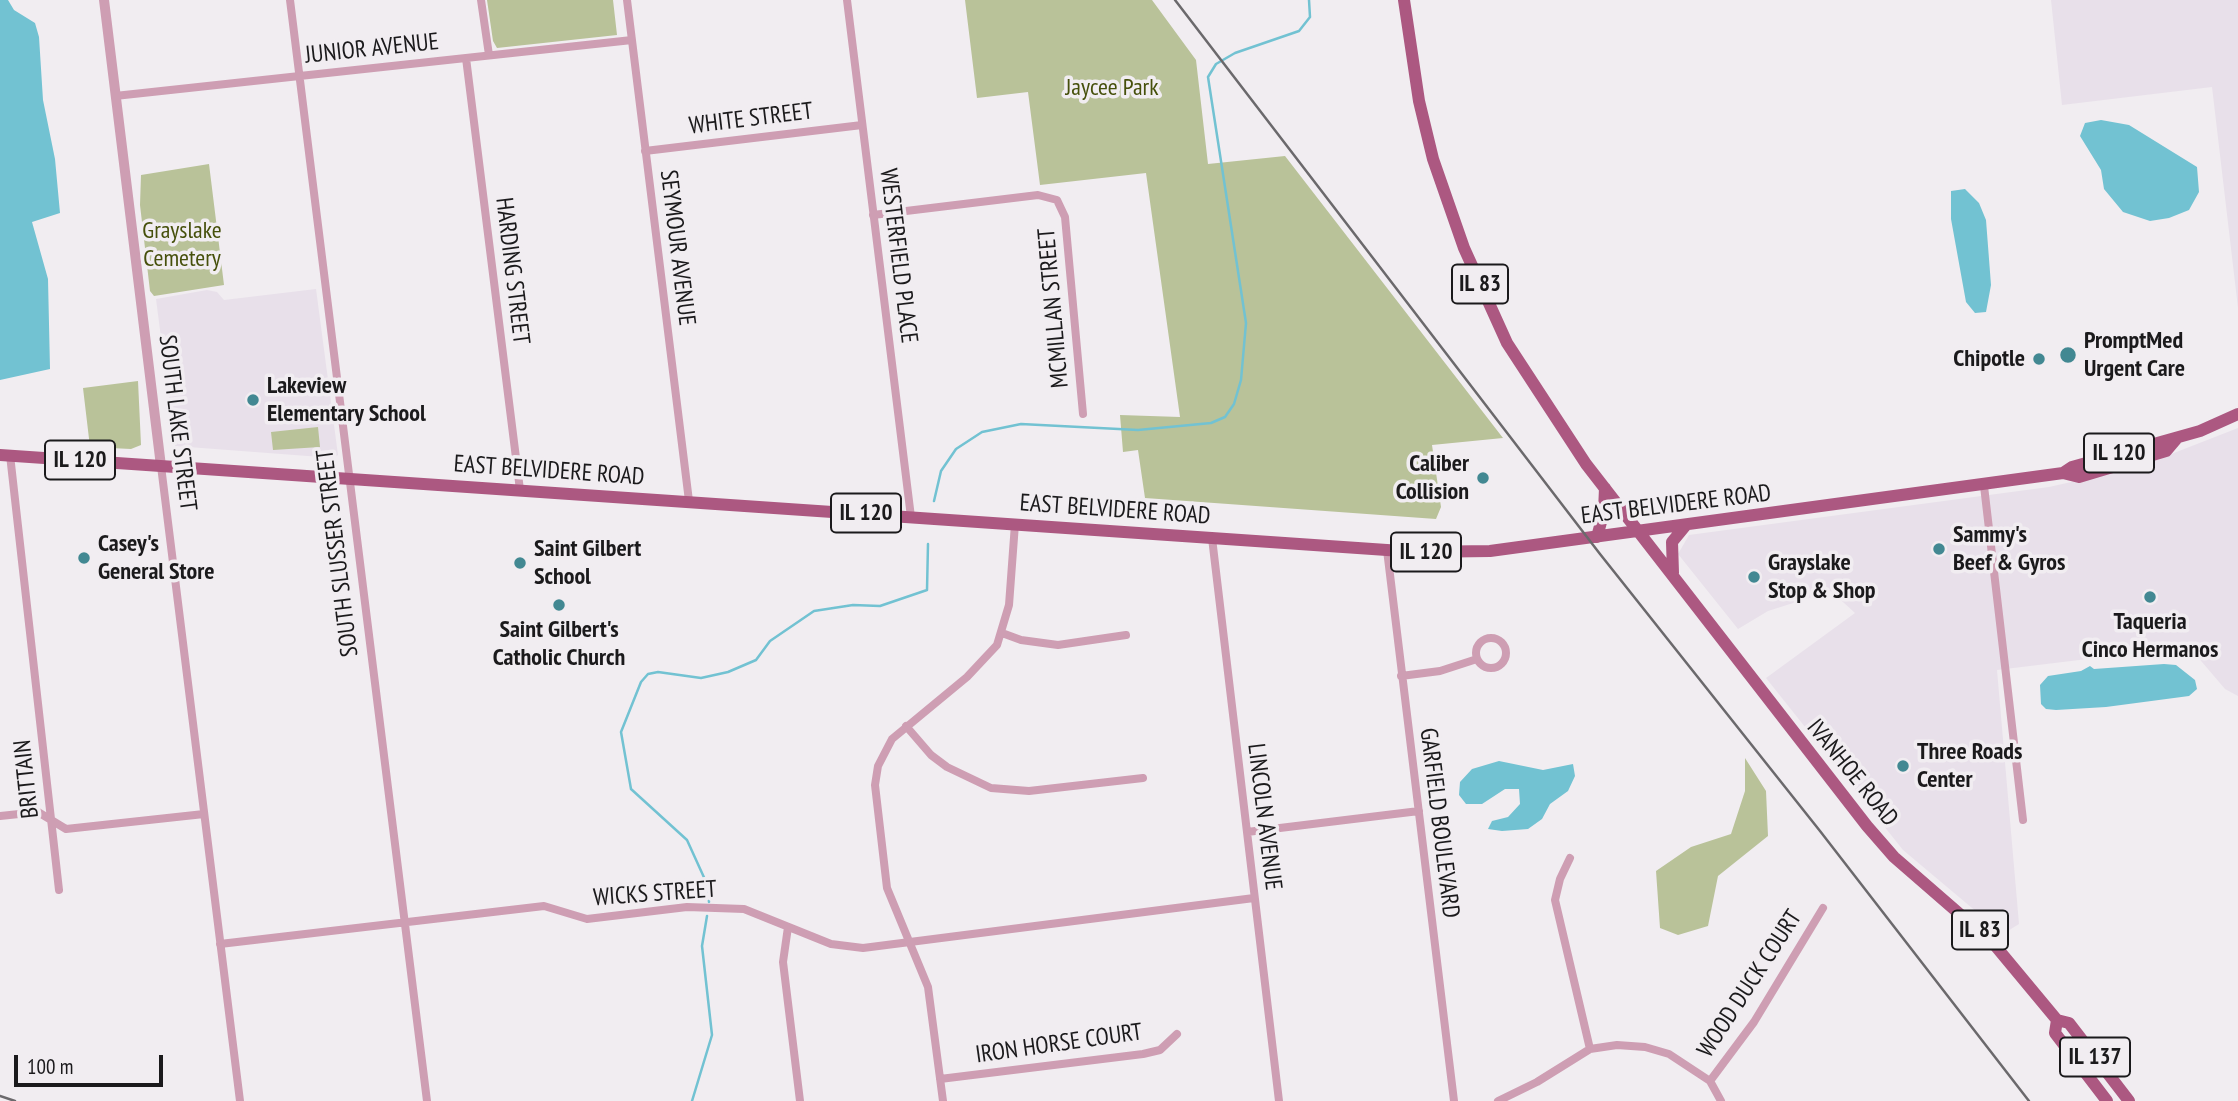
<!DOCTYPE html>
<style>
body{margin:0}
#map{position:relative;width:2238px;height:1101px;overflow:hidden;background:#f1edf1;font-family:"PT Sans Narrow",sans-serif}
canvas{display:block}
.scale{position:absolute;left:14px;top:1055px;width:149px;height:32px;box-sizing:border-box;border:4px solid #1b1a1c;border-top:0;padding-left:9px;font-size:21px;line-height:24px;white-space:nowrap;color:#1b1a1c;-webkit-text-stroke:5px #f1edf1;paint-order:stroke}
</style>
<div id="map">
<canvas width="2238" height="1101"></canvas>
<div class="scale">100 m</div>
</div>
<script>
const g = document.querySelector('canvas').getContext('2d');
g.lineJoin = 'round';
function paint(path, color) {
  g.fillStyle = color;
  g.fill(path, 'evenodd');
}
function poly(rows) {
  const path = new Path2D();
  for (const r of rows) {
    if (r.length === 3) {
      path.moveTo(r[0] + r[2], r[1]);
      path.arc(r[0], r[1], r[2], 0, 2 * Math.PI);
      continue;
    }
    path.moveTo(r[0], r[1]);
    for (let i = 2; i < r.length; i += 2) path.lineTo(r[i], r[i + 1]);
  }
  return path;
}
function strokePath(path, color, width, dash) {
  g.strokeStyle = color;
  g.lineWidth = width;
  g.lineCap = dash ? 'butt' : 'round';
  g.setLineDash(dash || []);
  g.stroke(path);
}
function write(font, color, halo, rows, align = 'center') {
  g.font = font + ' "PT Sans Narrow",sans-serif';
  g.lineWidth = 7;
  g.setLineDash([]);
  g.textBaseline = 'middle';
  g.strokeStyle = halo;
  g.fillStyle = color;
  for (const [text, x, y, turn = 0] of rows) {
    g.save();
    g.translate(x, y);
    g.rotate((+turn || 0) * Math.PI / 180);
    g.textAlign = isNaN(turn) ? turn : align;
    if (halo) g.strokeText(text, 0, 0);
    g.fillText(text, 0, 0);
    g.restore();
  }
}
paint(poly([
 [2051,0,2238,0,2238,308,2212,87,2062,105],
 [316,289,338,455,334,458,175,446,156,299,207,290,217,292,224,300],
 [2238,428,2238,696,2225,689,2196,655,2178,648,1997,670,2019,924,2003,934,1903,850,1766,678,1855,613,1831,591,1768,611,1738,629,1678,554,1689,535,2049,487,2138,467]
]), '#e8e0ea');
paint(poly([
 [487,0,613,0,617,35,497,48,493,41],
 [965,0,1152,0,1196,60,1208,164,1285,156,1503,438,1432,445,1441,507,1436,519,1145,498,1138,450,1123,452,1120,415,1180,417,1146,173,1040,185,1028,92,977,98],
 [209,164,224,285,154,296,150,291,140,205,141,175],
 [138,381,141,445,131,449,90,447,83,388],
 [318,427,320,447,273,450,271,432],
 [1745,758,1766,791,1768,836,1718,876,1708,926,1678,935,1660,928,1656,871,1691,847,1731,834,1745,791]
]), '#b9c299');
paint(poly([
 [0,0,8,0,14,10,35,23,39,37,43,100,55,159,60,213,32,222,48,279,50,369,0,380],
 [2101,120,2129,125,2197,167,2199,192,2189,210,2169,218,2150,221,2123,212,2104,189,2101,170,2080,136,2085,123],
 [1965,189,1979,203,1986,220,1991,285,1986,312,1975,313,1966,302,1951,219,1951,191],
 [2164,664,2176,665,2195,680,2197,689,2189,696,2106,707,2056,710,2046,709,2041,704,2040,685,2048,676,2081,671,2090,666,2094,669],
 [1499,761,1543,770,1573,764,1575,776,1568,791,1550,804,1542,819,1528,829,1502,831,1488,829,1492,821,1508,817,1520,804,1519,789,1505,789,1482,804,1466,804,1459,795,1460,782,1472,769]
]), '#72c2d2');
strokePath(poly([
 [934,501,941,471,956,449,982,432,1021,424,1138,430,1211,423,1225,417,1234,404,1241,380,1246,323,1208,77,1216,64,1235,53,1299,31,1310,17,1309,0],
 [709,902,707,884,687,840,631,789,621,732,641,682,648,674,658,672,701,678,728,672,756,660,770,641,814,611,853,605,880,606,927,590,928,544],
 [692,1101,712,1035,702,946,707,916]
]), '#72c2d2', 2.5);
strokePath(poly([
 [290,0,427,1101],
 [481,0,489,55],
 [627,0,689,501],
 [847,0,911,517],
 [466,58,520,490],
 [115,96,632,40],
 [645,151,862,125],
 [873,215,1038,195,1057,200,1065,217,1083,414],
 [10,455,59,890],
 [161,466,240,1101],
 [1984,486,2023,820],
 [1212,538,1279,1101],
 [1387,550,1454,1101],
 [1002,633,1021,640,1058,645,1126,635],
 [1491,653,15],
 [1401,676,1440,671,1477,659],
 [906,726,931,755,947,767,991,788,1029,791,1143,778],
 [0,816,38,812,66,829,204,814],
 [1247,832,1419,811],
 [1570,858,1560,879,1555,900,1590,1049],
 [788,927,783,962,800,1101],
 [220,944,544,906,587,919,687,907,744,909,831,944,863,948,1254,898],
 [940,1079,1143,1054,1160,1050,1177,1034],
 [1710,1081,1754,1022,1823,908],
 [943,1101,928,987,887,888,875,785,878,766,892,739,967,677,997,645,1009,605,1015,524],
 [1498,1101,1537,1082,1590,1049,1617,1045,1645,1047,1669,1054,1710,1081,1721,1101]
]), '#ce9eb3', 8);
strokePath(poly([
 [104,0,161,466]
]), '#ce9eb3', 10);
strokePath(poly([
 [1404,0,1419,101,1433,159,1464,248,1507,343,1586,464,1867,826,1894,857,1993,943,2057,1020],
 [0,455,1416,552,1490,551,2063,473,2079,477,2166,451,2177,438],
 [2063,473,2072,467,2200,431,2238,414],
 [1597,537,1604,511,1605,488],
 [1673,573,1672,542,1686,525],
 [2057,1020,2069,1023,2129,1101],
 [2057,1020,2055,1033,2107,1101]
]), '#ac5881', 12);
strokePath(poly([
 [1175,0,1600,554,1820,831,2029,1101],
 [0,1096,15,1101]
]), '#6b696c', 2.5);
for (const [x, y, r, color] of [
 [2068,355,9,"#428892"],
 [2039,359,7,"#428892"],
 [253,400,7,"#428892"],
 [1483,478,7,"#428892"],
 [1939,549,7,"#428892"],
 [84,558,7,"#428892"],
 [520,563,7,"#428892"],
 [1754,577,7,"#428892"],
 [2150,597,7,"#428892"],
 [559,605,7,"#428892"],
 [1903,766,7,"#428892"]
]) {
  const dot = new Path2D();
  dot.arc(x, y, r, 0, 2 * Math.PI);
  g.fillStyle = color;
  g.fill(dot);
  strokePath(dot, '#f1edf1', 2.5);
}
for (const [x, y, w] of [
 [1480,284,56],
 [2119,453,70],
 [80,460,70],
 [866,513,70],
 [1426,552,70],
 [1980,930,56],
 [2095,1057,70]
]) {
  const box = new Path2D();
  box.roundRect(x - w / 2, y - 19.5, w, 39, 5);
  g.fillStyle = '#f1edf1';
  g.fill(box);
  strokePath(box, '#1b1a1c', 2);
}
write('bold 23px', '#1b1a1c', null, [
 ["IL 83",1480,284],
 ["IL 120",2119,453],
 ["IL 120",80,460],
 ["IL 120",866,513],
 ["IL 120",1426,552],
 ["IL 83",1980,930],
 ["IL 137",2095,1057]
]);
write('24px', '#1b1a1c', '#f1edf1', [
 ["JUNIOR AVENUE",372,49,-6],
 ["WHITE STREET",751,119,-7],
 ["SEYMOUR AVENUE",677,248,83],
 ["WESTERFIELD PLACE",898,256,83],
 ["HARDING STREET",512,271,83],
 ["MCMILLAN STREET",1054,308,-95],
 ["SOUTH LAKE STREET",177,423,83],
 ["EAST BELVIDERE ROAD",549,471,4],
 ["EAST BELVIDERE ROAD",1676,505,-7],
 ["EAST BELVIDERE ROAD",1115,510,4],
 ["SOUTH SLUSSER STREET",338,553,-97],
 ["IVANHOE ROAD",1852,773,51],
 ["BRITTAIN",27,779,-96],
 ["LINCOLN AVENUE",1264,817,83],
 ["GARFIELD BOULEVARD",1439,823,83],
 ["WICKS STREET",655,894,-4],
 ["WOOD DUCK COURT",1750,984,-57],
 ["IRON HORSE COURT",1059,1044,-8]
]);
write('24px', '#46500b', '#f1edf1', [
 ["Jaycee Park",1112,88],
 ["Grayslake",182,231],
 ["Cemetery",182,259]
]);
write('bold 24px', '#1b1a1c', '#f1edf1', [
 ["PromptMed",2084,341],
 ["Urgent Care",2084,369],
 ["Chipotle",2025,359,"right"],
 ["Lakeview",267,386],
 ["Elementary School",267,414],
 ["Caliber",1469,464,"right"],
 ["Collision",1469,492,"right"],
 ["Sammy's",1953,535],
 ["Beef & Gyros",1953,563],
 ["Casey's",98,544],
 ["General Store",98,572],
 ["Saint Gilbert",534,549],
 ["School",534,577],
 ["Grayslake",1768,563],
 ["Stop & Shop",1768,591],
 ["Taqueria",2150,622,"center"],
 ["Cinco Hermanos",2150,650,"center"],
 ["Saint Gilbert's",559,630,"center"],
 ["Catholic Church",559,658,"center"],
 ["Three Roads",1917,752],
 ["Center",1917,780]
], 'left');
</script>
